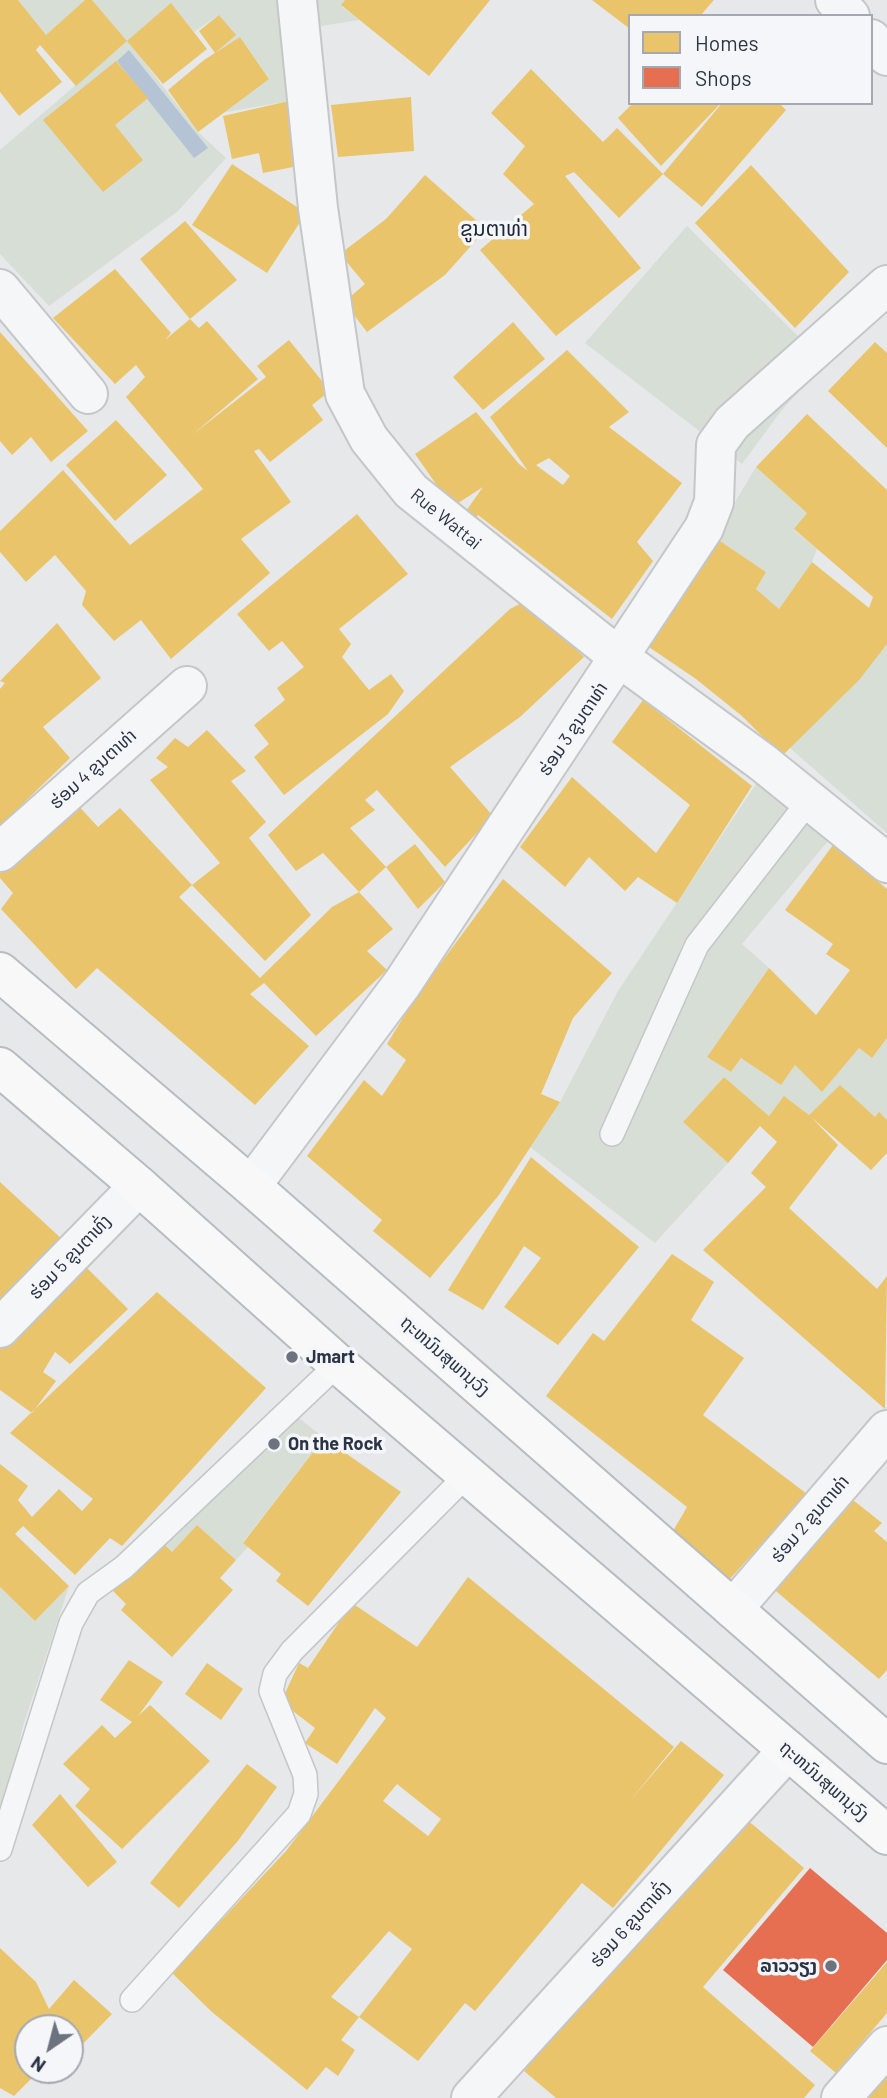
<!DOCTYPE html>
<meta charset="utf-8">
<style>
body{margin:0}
#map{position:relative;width:887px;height:2098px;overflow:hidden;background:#e6e8ea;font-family:Barlow,sans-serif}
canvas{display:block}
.legend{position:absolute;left:628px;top:14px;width:245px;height:91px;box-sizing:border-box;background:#f4f6f9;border:2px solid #a4a8b1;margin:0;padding:9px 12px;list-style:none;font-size:21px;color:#2b3445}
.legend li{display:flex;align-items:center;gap:14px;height:35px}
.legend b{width:35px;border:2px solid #a4a8b1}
.north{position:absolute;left:14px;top:2014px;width:70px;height:70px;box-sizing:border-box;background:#f4f6f9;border:2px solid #a4a8b1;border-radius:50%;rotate:215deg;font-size:19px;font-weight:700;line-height:28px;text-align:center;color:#2b3445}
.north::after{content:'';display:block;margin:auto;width:24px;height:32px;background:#6c737f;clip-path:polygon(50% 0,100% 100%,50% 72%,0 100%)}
</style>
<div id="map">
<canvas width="887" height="2098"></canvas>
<ul class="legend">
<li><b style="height:19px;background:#e9c46a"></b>Homes</li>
<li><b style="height:19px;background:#e76f51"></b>Shops</li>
</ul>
<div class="north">N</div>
</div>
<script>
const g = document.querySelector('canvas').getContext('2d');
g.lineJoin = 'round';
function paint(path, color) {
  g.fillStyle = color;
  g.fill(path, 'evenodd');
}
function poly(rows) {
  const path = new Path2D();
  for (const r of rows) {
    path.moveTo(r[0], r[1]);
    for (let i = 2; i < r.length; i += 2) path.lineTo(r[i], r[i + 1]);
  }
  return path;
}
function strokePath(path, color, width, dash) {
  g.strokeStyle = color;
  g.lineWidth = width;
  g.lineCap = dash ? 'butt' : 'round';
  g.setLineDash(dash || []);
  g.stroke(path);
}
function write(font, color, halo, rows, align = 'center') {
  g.font = font + ' Barlow,"Noto Sans Lao",sans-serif';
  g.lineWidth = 7;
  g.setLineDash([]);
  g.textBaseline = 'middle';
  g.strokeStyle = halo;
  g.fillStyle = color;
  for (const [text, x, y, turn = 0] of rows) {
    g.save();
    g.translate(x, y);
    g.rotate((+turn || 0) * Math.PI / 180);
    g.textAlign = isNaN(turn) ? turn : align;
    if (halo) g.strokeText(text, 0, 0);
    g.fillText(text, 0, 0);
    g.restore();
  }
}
paint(poly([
 [18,0,85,0,46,35],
 [92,0,279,0,289,101,221,113,269,78,240,37,215,53,235,35,219,15,194,32,171,4,128,41,198,132,226,158,178,211,49,306,0,254,0,150,127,41],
 [316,0,345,0,341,6,359,20,321,26],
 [687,226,825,363,781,411,742,464,585,343],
 [756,467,807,513,794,530,817,549,812,562,779,609,756,589,766,572,714,537],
 [887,644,887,833,790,748],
 [764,772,838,829,742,944,769,968,707,1057,731,1072,741,1058,781,1085,795,1065,822,1092,859,1048,872,1058,887,1038,887,1120,879,1113,875,1117,840,1086,809,1115,785,1097,769,1116,724,1077,683,1122,728,1163,655,1243,530,1147,560,1102,618,991],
 [294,1414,324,1438,243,1542,248,1547,236,1560,197,1525,172,1552,160,1540],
 [69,1586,23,1726,0,1828,0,1587,35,1621]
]), '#d6ded6');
paint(poly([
 [129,50,208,148,194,158,117,61]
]), '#b4c4d5');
paint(poly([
 [0,0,18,0,46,35,85,0,92,0,127,41,76,86,40,45,36,50,62,82,19,116,0,92],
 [345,0,490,0,429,76,341,5],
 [592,0,714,0,700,16,630,16,630,29],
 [171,3,207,49,163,84,127,41],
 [219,15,236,35,215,53,199,31],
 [240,37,269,79,198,132,168,90,204,60],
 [116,61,148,98,115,125,143,160,103,192,43,120],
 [531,69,603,142,617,128,663,174,619,218,574,172,565,176,641,268,556,336,480,250,534,204,503,174,525,146,491,113],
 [411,97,414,151,338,157,331,105],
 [289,101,303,165,263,173,259,153,232,159,223,116],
 [633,103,721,103,661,166,618,118],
 [722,103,779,103,786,110,702,207,663,174],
 [232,164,306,213,267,273,192,225],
 [751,165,849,272,795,328,695,223],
 [425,175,486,229,445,275,367,332,344,302,365,284,340,254,386,219],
 [185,221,237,280,190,319,199,328,207,321,258,379,192,435,266,377,257,366,289,340,330,391,312,405,323,420,270,462,259,449,254,451,291,502,241,539,270,573,171,659,141,620,114,641,82,605,86,591,55,555,26,582,0,552,0,531,63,470,130,545,203,489,126,397,145,377,136,365,115,384,53,318,115,269,171,333,165,340,190,319,140,259],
 [513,322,545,359,483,410,453,377],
 [0,332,88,431,51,462,31,437,12,455,0,441],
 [875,342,887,353,887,448,828,391],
 [567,350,629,412,609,427,682,483,637,542,653,561,612,619,478,515,472,525,461,518,483,487,452,507,415,454,476,412,519,464,528,471,490,417],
 [549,458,570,476,563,485,536,465],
 [807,414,887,490,887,644,859,680,782,756,742,716,696,679,643,643,714,537,766,572,756,589,779,609,812,562,869,608,873,597,794,529,807,513,756,467],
 [116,420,167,475,115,521,66,465],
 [357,514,408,574,339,629,351,644,342,657,369,690,391,674,404,691,388,714,284,795,254,757,269,744,254,725,285,700,277,688,304,667,282,641,269,651,237,614],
 [527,600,584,657,520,717,450,767,493,816,445,867,377,790,365,800,375,810,350,828,386,867,359,892,323,853,296,871,268,835,510,609],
 [57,623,101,678,43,727,70,758,0,826,0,689,5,683,0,681],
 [643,700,752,786,677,903,638,877,625,891,589,857,565,887,520,847,572,777,656,853,690,805,612,742],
 [207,730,246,771,231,781,266,822,249,838,311,915,265,961,192,885,220,863,150,780,168,767,156,758,175,738,188,747],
 [75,802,98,827,120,808,192,885,179,897,260,978,332,907,359,892,393,929,367,951,387,970,316,1036,264,983,250,994,309,1046,255,1105,97,968,76,989,1,909,13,893,0,878,0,862],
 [415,844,445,882,418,909,386,867],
 [833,845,887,889,887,1038,872,1058,859,1048,822,1092,795,1065,781,1085,741,1058,731,1072,707,1057,769,968,816,1015,850,970,826,954,833,944,785,910],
 [503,879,612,973,573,1018,541,1094,560,1102,499,1195,430,1278,373,1231,382,1220,307,1156,364,1080,382,1096,406,1060,387,1044,415,998],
 [724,1077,769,1116,784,1096,809,1115,840,1085,875,1117,879,1112,887,1120,887,1153,871,1170,811,1117,838,1145,789,1208,877,1289,887,1276,885,1409,703,1250,766,1187,751,1173,777,1142,760,1126,728,1163,683,1122],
 [531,1157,639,1247,558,1345,504,1307,541,1258,524,1246,483,1310,448,1290],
 [0,1182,63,1240,0,1305],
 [672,1254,714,1282,691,1320,744,1358,703,1415,807,1494,728,1581,673,1531,687,1507,546,1396,593,1333,604,1341],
 [77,1258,128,1309,70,1364,55,1352,43,1372,56,1381,32,1413,0,1390,0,1343],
 [157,1292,266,1388,122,1546,110,1538,75,1575,23,1526,15,1534,69,1586,35,1621,0,1587,0,1464,28,1486,18,1500,32,1517,59,1489,82,1511,93,1499,10,1433],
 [324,1438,401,1492,308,1606,276,1581,281,1574,243,1543],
 [848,1496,882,1523,874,1531,887,1542,887,1670,879,1679,770,1586],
 [197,1525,236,1560,220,1578,233,1590,172,1657,121,1610,126,1604,113,1591,160,1540,172,1552],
 [468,1577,674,1747,629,1802,681,1741,724,1775,613,1908,582,1883,475,2011,465,2003,418,2061,359,2017,412,1949,389,1931,331,1997,359,2017,341,2040,355,2050,338,2076,326,2067,307,2090,212,2012,172,1973,286,1851,386,1718,375,1708,337,1764,305,1743,315,1728,281,1702,299,1663,308,1668,352,1603,417,1647],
 [397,1784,441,1819,428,1836,383,1801],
 [129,1660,163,1682,138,1716,150,1705,210,1761,122,1849,75,1806,90,1789,63,1764,102,1725,115,1738,132,1722,100,1700],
 [207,1663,243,1689,221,1720,185,1694],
 [247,1764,277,1787,237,1842,179,1908,150,1883],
 [60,1794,117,1862,88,1887,32,1825],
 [739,1813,804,1868,703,1987,815,2085,804,2098,556,2098,524,2071],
 [0,1948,36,1982,49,2009,74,1980,112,2014,74,2053,70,2049,70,2028,28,2028,28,2070,40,2070,14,2096,0,2088],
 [887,1962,887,2013,836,2073,810,2051],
 [887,2060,887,2098,856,2098]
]), '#e9c46a');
paint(poly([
 [810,1868,887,1933,887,1960,813,2047,723,1970]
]), '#e76f51');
const lane = poly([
 [612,1134,697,945,809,801],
 [0,1849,71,1623,88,1593,124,1567,338,1364],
 [132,2000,299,1814,306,1794,305,1775,271,1691,275,1674,292,1651,467,1475]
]);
const street = poly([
 [297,0,318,208,345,394,369,439,411,491,620,658,762,762,887,863],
 [835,0,850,16],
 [871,39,887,56],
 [0,289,88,394],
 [0,852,187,686],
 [251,1186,402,984,704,528,714,502,716,445,732,423,887,285],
 [0,1328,139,1186],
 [733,1609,887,1430],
 [471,2098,788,1750],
 [841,2098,887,2046]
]);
const highway = poly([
 [0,972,251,1186,887,1744],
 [0,1067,139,1186,338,1364,887,1835]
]);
strokePath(lane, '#c4c6c8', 26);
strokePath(street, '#c4c6c8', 42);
strokePath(highway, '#b8bbbf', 42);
strokePath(lane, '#f5f6f7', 23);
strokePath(street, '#f5f6f7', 38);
strokePath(highway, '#f8f8f8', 38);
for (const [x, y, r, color] of [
 [292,1357,7,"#6c737f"],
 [274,1444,7,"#6c737f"],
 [831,1966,7,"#6c737f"]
]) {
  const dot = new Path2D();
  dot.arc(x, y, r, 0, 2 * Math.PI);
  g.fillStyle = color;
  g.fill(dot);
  strokePath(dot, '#f4f6f9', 2.5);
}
write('18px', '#2b3445', '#f4f6f9', [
 ["Rue Wattai",446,519,39],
 ["ຮ່ອມ 3 ຂູນຕາທ່າ",573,729,-56],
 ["ຮ່ອມ 4 ຂູນຕາທ່າ",93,769,-42],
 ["ຮ່ອມ 5 ຂູນຕາທົ່ງ",70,1257,-46],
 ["ຖະຫນົນສຸພານຸວົງ",445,1356,41],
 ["ຮ່ອມ 2 ຂູນຕາທ່າ",810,1519,-49],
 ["ຖະຫນົນສຸພານຸວົງ",824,1781,41],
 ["ຮ່ອມ 6 ຂູນຕາທົ່ງ",630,1924,-48]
]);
write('bold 18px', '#2b3445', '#f4f6f9', [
 ["Jmart",306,1357],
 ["On the Rock",288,1444],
 ["ລາວວຽງ",817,1966,"right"]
], 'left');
write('21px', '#1d2536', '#f4f6f9', [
 ["ຂູນຕາທ່າ",494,229]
]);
</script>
